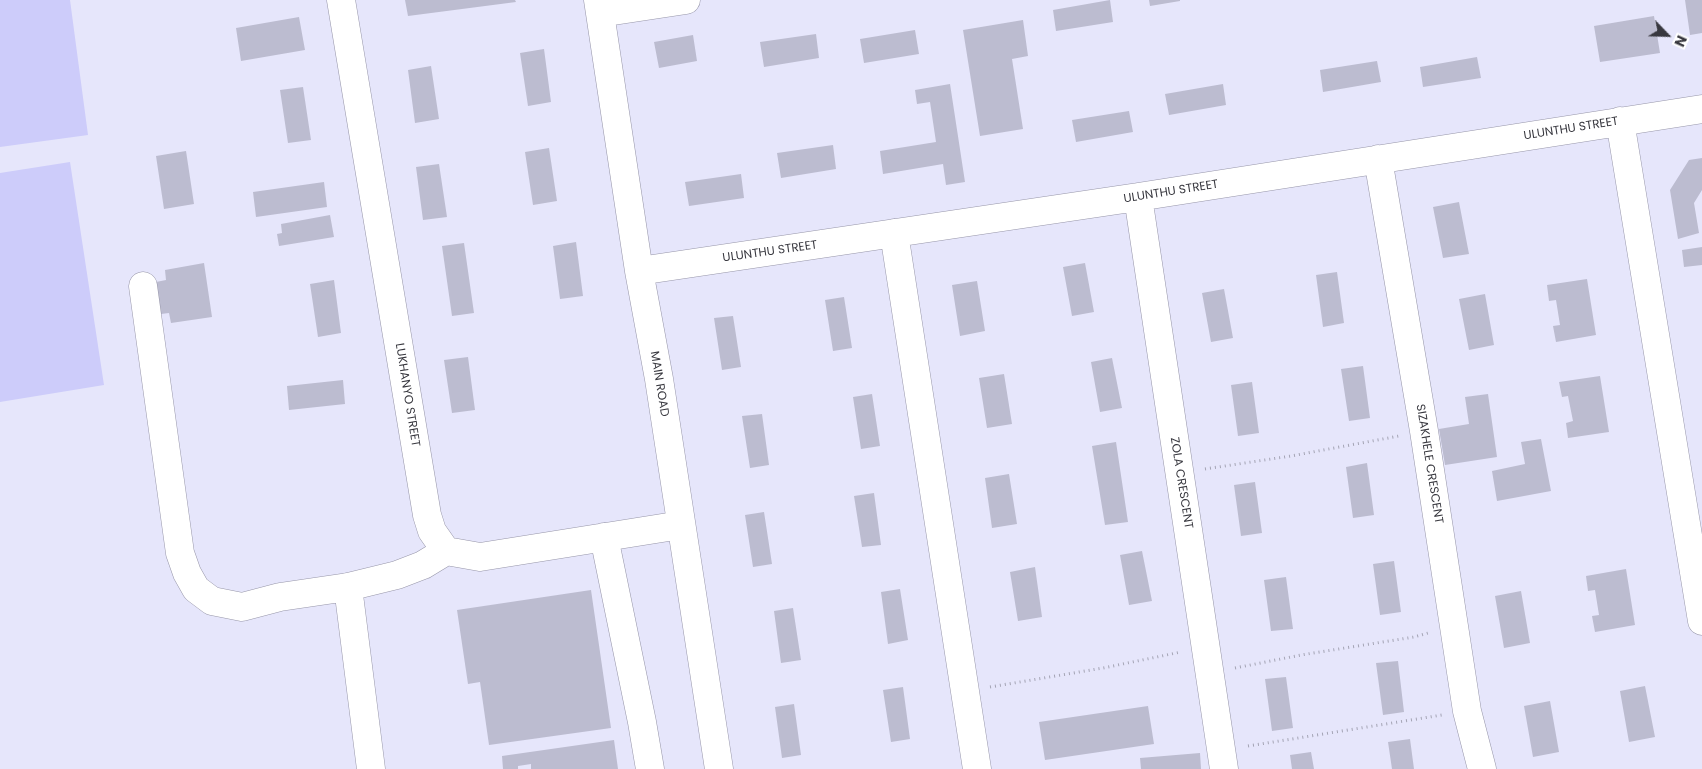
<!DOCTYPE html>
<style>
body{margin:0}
#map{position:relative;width:1702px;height:769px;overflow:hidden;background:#e6e6fb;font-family:Poppins,sans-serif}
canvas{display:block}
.north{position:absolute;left:1642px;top:10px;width:50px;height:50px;-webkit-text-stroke:4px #fff;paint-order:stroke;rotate:114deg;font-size:14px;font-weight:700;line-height:20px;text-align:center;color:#38383f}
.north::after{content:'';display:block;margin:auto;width:18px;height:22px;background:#38383f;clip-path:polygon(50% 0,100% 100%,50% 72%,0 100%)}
</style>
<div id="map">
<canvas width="1702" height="769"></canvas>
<div class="north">N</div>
</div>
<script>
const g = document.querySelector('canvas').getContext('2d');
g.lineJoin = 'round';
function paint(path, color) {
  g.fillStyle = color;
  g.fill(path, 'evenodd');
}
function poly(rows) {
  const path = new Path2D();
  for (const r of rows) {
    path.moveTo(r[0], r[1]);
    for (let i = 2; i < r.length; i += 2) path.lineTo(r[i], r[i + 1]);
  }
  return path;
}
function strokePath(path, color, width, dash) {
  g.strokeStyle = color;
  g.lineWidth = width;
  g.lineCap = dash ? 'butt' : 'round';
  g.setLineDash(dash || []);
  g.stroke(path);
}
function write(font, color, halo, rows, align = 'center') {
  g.font = font + ' Poppins,sans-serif';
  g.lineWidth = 4.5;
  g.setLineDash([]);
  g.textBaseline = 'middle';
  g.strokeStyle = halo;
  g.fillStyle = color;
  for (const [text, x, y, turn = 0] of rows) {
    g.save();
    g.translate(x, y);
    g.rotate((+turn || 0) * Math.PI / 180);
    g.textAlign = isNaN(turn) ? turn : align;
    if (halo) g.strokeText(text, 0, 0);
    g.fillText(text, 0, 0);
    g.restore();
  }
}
paint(poly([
 [0,0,70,0,88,135,0,147],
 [70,162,104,385,0,402,0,173]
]), '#cdccfa');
paint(poly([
 [405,0,515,0,516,2,408,16],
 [1110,0,1113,22,1056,31,1053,10],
 [1149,0,1180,0,1180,1,1150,6],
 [1685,0,1702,0,1702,33,1690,35],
 [1654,16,1660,53,1600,62,1594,26],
 [299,17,305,50,241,61,236,28],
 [1023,20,1028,56,1012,59,1023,129,980,136,963,30],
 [915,30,919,54,864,63,860,39],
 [816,34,819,58,764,67,760,42],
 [693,35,697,61,659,68,654,42],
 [544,49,551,102,528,106,520,53],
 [1477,57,1481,78,1423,87,1420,67],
 [1377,61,1381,82,1323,92,1320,70],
 [431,66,439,119,415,123,408,70],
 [950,84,965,182,946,185,943,164,883,174,880,151,936,142,930,102,917,104,915,90],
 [1223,84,1226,105,1169,115,1165,94],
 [303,87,311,140,288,143,280,90],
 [1129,111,1133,132,1076,142,1072,120],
 [833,145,836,169,781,178,777,153],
 [549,148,557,201,533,205,525,152],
 [186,151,194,204,164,209,156,156],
 [1702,158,1702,190,1694,203,1699,233,1678,239,1670,190,1689,160],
 [439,164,447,217,423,220,416,167],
 [741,174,744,198,689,206,685,182],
 [324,182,327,207,256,217,253,192],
 [1459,202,1469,254,1443,258,1433,207],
 [330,215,334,237,279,246,277,234,282,233,281,224],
 [576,242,583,296,560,299,553,246],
 [464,243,474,313,452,316,442,246],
 [1702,247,1702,265,1684,267,1682,250],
 [204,263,212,317,171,323,169,313,161,314,156,282,166,280,165,270],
 [1085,263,1094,312,1072,316,1063,267],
 [1337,272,1344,323,1323,327,1316,275],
 [1587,279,1596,335,1556,342,1553,326,1560,325,1556,300,1549,301,1547,285],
 [334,280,341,333,318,337,310,284],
 [977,281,985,331,960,336,952,285],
 [1224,289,1233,338,1211,342,1202,293],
 [1485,294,1494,345,1469,350,1459,299],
 [844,297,852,348,833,351,825,300],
 [733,316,741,367,722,370,714,318],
 [468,357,475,410,452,413,444,360],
 [1112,358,1122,408,1100,412,1091,362],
 [1363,366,1370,418,1349,421,1341,369],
 [1004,374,1012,424,987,428,979,378],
 [1600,376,1609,432,1568,438,1566,423,1573,421,1568,396,1562,397,1559,382],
 [343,380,345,404,289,410,287,386],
 [1252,382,1259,433,1238,436,1231,385],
 [872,394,880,446,861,449,853,397],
 [1488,394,1497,457,1445,465,1439,429,1469,424,1465,397],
 [762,414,769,465,750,468,742,416],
 [1541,439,1551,491,1497,501,1492,471,1525,464,1521,442],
 [1116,442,1128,522,1105,525,1092,446],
 [1367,463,1374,515,1353,518,1346,467],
 [1009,474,1017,524,992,528,985,478],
 [1255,482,1262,533,1241,536,1234,485],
 [874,493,881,545,862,547,854,496],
 [764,512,772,564,753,567,745,515],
 [1142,551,1152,601,1129,605,1120,555],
 [1394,561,1401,612,1380,615,1373,564],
 [1035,567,1042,617,1018,621,1010,572],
 [1626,569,1635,625,1595,632,1592,616,1599,615,1595,590,1588,591,1586,576],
 [1286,577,1293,629,1271,631,1264,580],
 [900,589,908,640,888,644,881,592],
 [591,590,611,728,489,745,480,682,468,684,457,610],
 [1521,591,1530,643,1504,648,1495,596],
 [793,608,801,660,781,663,774,611],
 [1398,661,1404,712,1383,715,1376,663],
 [1286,677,1293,728,1272,731,1265,679],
 [1645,686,1655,737,1629,742,1620,691],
 [903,687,910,739,891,742,883,690],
 [1550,701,1559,752,1533,757,1524,706],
 [794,704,801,755,782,758,775,707],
 [1148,706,1154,744,1045,760,1039,722],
 [1410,739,1414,769,1392,769,1388,742],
 [614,740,618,769,531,769,531,764,518,766,518,769,503,769,502,756],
 [1311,752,1314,769,1292,769,1290,755],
 [1200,753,1201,769,1141,769,1140,758]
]), '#bcbcd0');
const minor = poly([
 [341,0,427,515,432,531,446,551,480,557,681,525],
 [598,0,639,271,659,379,719,769],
 [600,13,686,0],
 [1620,121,1702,621],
 [1378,159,1424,431,1467,711,1482,769],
 [1138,197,1224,769],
 [894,233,977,769],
 [639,271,1138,197,1702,109],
 [143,286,180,553,187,573,196,589,212,601,242,607,280,597,348,587,397,575,423,565,446,551],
 [604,537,642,722,650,769],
 [348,587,371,769]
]);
strokePath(minor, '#9796a9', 29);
strokePath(poly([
 [1205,469,1291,456,1399,436],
 [1235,668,1301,655,1414,637,1428,633],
 [990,687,1103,668,1181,652],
 [1248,746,1442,715]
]), '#a4a4b4', 3, [1, 4]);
strokePath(minor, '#fff', 28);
write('12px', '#38383f', '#fff', [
 ["ULUNTHU STREET",1571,129,-9],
 ["ULUNTHU STREET",1171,192,-9],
 ["ULUNTHU STREET",770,252,-8],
 ["MAIN ROAD",659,384,81],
 ["LUKHANYO STREET",407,395,81],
 ["SIZAKHELE CRESCENT",1429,464,81],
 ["ZOLA CRESCENT",1181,483,81]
]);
</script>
